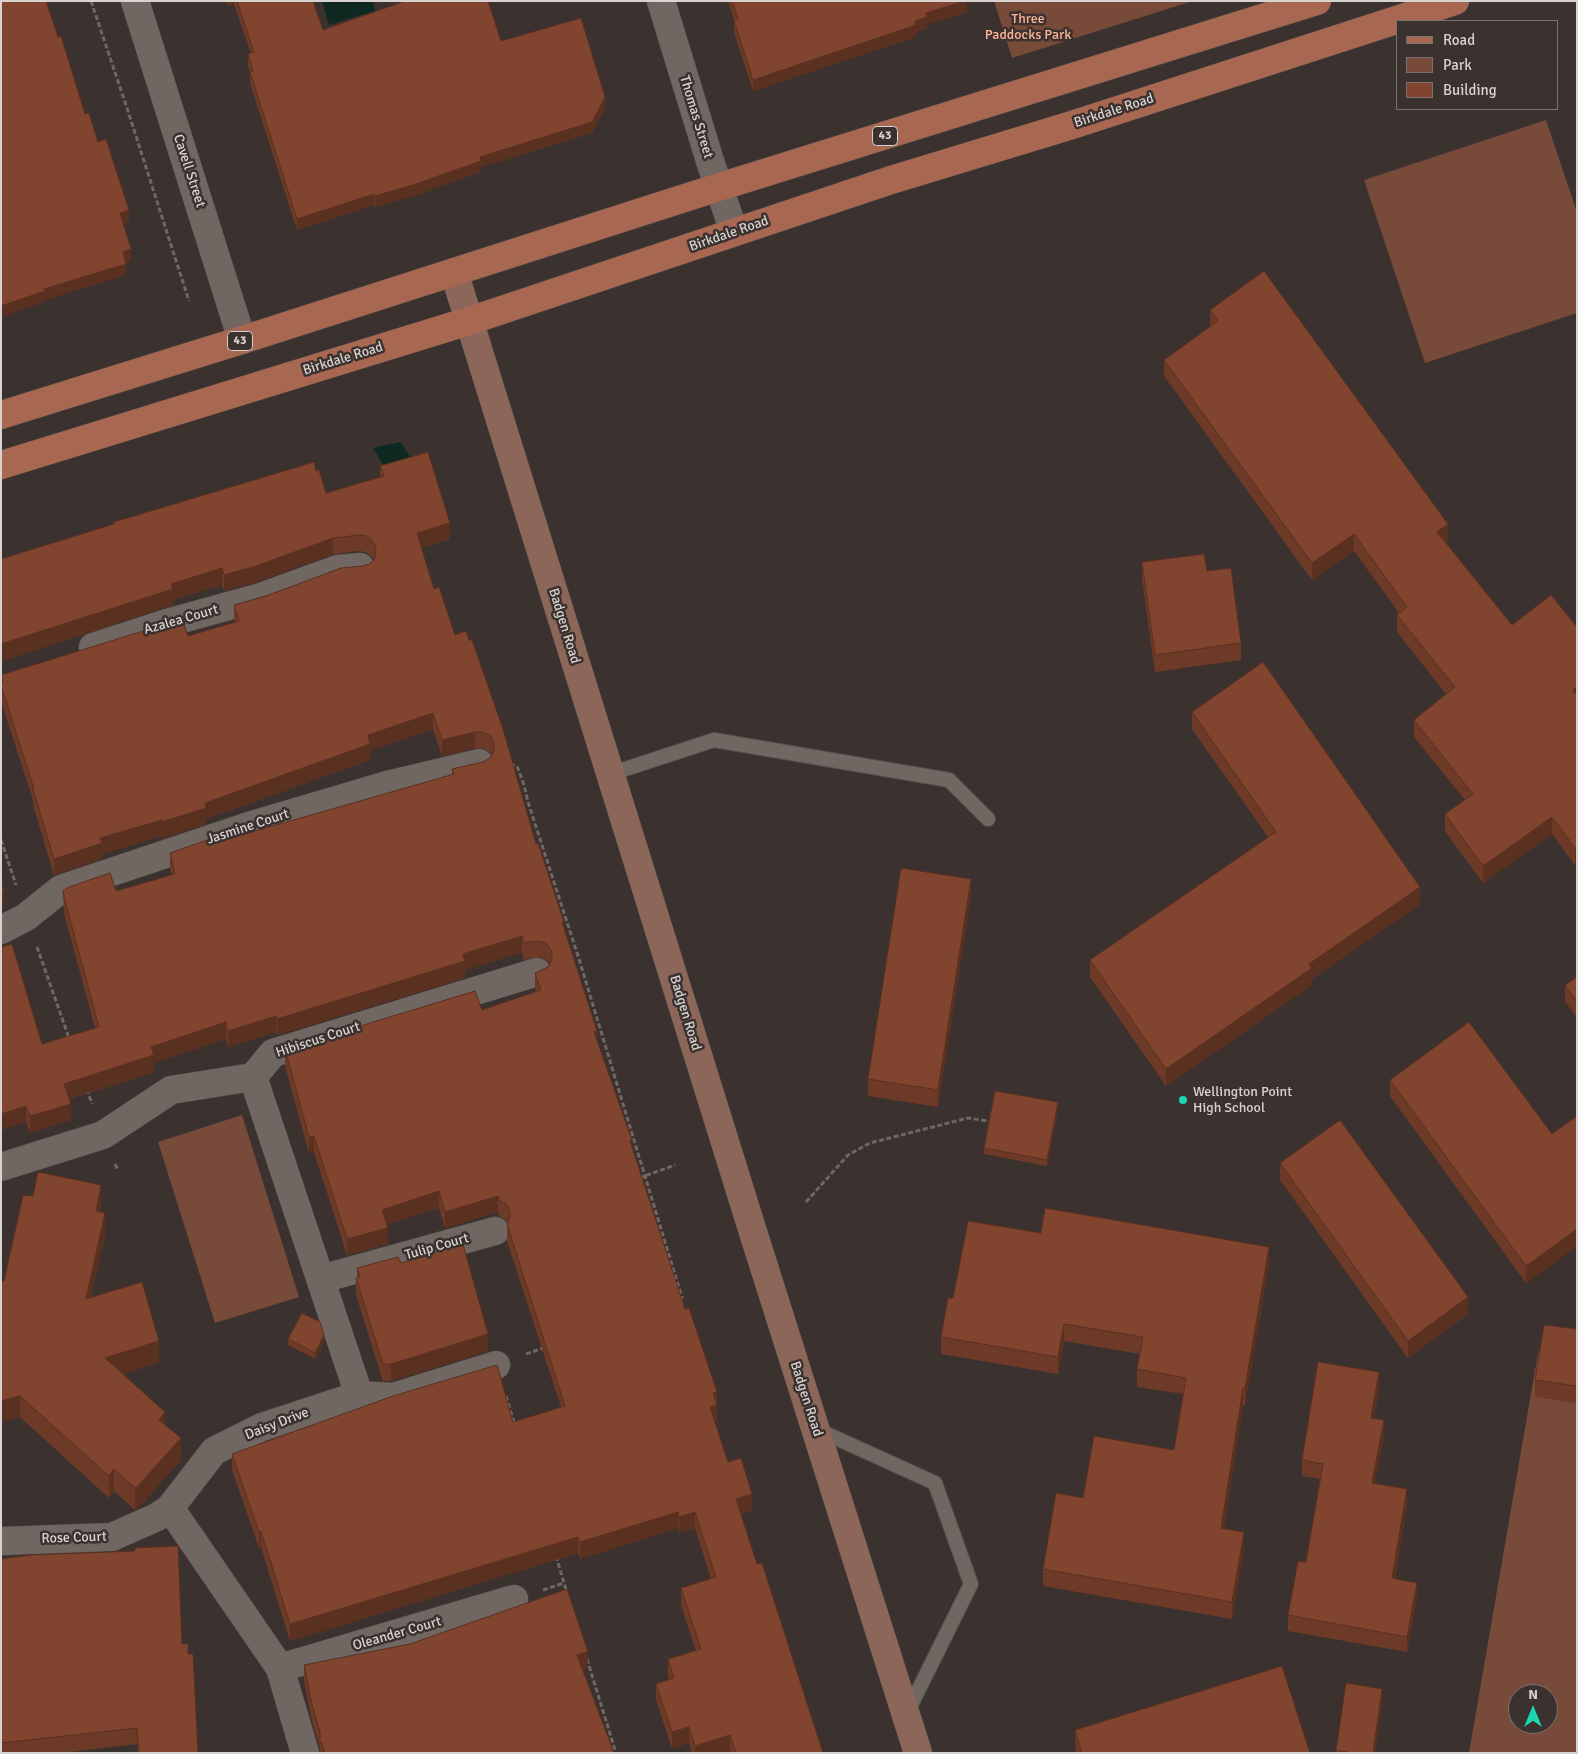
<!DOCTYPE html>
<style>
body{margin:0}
#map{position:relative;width:1578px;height:1754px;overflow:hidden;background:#3b322f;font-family:Signika,sans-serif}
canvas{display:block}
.frame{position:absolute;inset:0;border:2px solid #d8d3d1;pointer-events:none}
.legend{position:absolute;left:1396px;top:20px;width:162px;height:90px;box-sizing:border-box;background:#3b322f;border:1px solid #7a7270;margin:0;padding:6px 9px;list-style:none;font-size:15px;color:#d8d3d1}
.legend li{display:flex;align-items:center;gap:10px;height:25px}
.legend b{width:25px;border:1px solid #7a7270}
.north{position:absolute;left:1508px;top:1684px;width:50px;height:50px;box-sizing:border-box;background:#3b322f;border:1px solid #7a7270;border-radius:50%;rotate:0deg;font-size:14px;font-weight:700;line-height:20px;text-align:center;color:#d8d3d1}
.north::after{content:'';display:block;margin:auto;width:18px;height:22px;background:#1dd5b1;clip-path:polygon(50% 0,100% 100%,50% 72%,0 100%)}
</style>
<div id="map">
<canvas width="1578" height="1754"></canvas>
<div class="frame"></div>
<ul class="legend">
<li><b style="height:6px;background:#a86750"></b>Road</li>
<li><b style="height:14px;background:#774a3a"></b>Park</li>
<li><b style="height:14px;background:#80442f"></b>Building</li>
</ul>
<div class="north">N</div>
</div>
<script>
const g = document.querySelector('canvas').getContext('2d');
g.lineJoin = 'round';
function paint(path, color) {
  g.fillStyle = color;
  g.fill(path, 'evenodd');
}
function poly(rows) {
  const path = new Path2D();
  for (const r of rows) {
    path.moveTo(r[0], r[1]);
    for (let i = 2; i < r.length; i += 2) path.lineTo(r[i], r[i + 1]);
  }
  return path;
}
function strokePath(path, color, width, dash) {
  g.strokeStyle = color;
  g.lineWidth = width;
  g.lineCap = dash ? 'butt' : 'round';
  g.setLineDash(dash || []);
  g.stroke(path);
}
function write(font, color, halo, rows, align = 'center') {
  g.font = font + ' Signika,sans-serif';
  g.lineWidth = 5;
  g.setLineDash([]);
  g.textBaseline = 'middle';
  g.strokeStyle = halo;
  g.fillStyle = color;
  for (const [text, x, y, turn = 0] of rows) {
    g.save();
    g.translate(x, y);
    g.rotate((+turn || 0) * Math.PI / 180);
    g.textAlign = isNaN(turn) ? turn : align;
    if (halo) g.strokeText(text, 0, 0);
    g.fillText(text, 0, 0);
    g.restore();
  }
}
paint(poly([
 [994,1,1193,1,1012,58],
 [1546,120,1577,212,1577,313,1425,363,1364,180],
 [242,1115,299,1297,215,1323,158,1142],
 [1538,1353,1577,1360,1577,1753,1469,1753],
 [1518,1694,1548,1694,1548,1724,1518,1724]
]), '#774a3a');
paint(poly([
 [322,1,373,1,375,11,329,25],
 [400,442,411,458,385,468,373,448]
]), '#0f2922');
const lane = poly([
 [610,774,714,740,949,780,988,819],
 [816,1429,935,1483,971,1584,907,1713]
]);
const street = poly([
 [135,1,242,340],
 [661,1,710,161,734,232],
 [93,647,167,623,261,597,338,569,360,567],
 [1,930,26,917,61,889,249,826,391,784,479,763],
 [253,1077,359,1395,262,1427,214,1451,170,1508,280,1668,305,1753],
 [1,1167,103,1135,171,1090,253,1077,273,1053,537,972],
 [321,1279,495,1231],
 [359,1395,393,1397,496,1365],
 [1,1541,112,1537,157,1517,170,1508],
 [280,1668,514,1599]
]);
const secondary = poly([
 [454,272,753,1232,918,1753]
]);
const primary = poly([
 [1,415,242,340,719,187,1317,1],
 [1,465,469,321,891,180,1072,125,1455,1]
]);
strokePath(lane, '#554e4b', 16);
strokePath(street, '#554e4b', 29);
strokePath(secondary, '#554e4b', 29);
strokePath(primary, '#554e4b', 29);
strokePath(poly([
 [91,1,126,105,189,301],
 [510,764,517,766,524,785,528,802,579,959,682,1298,678,1299],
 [1,840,16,885],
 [37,947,69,1038],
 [87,1089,92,1104],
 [115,1164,118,1170],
 [639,1178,675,1165],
 [806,1202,848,1155,870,1143,968,1118,994,1122],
 [526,1354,546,1347],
 [506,1396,515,1426],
 [556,1556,567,1593],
 [543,1590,564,1583],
 [587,1659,616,1753]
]), '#6e6764', 3, [5, 2.5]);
strokePath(lane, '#706662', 14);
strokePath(street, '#706662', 28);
strokePath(secondary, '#8c6759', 28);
strokePath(primary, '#a86750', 28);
paint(poly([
 [226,1,313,1,323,30,501,41,605,108,592,133,481,167,481,172,413,196,375,207,374,205,297,230,250,83,250,72,248,65,248,54,251,53,234,4,228,6],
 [728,1,967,1,967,12,927,24,927,28,916,32,916,37,753,91,734,32,734,20],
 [1210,310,1448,541,1446,543,1512,625,1577,627,1577,863,1575,865,1552,834,1483,883,1445,831,1445,814,1465,800,1414,737,1414,720,1446,694,1397,632,1397,615,1399,613,1354,551,1312,580,1164,376,1164,360,1210,326],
 [380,466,450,539,421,548,434,589,455,635,536,844,564,927,597,1042,717,1408,717,1421,715,1422,728,1462,752,1510,741,1514,757,1564,823,1753,730,1753,730,1751,726,1753,692,1753,689,1743,672,1749,656,1700,656,1684,669,1680,668,1675,668,1659,696,1651,681,1605,681,1588,711,1579,695,1528,679,1533,678,1528,580,1559,578,1553,290,1641,261,1547,259,1548,232,1470,232,1454,513,1422,561,1407,507,1241,507,1224,508,1223,506,1220,499,1216,498,1212,445,1228,439,1208,387,1224,388,1244,347,1255,314,1152,309,1153,285,1066,285,1049,482,1010,536,992,535,989,535,973,548,967,550,964,547,960,540,957,524,960,522,952,465,970,465,978,277,1035,276,1032,228,1047,226,1039,154,1063,154,1072,69,1099,71,1120,30,1133,26,1122,1,1130,1,947,42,1044,95,1028,64,913,63,891,116,891,172,875,170,869,170,853,217,842,452,775,452,769,483,762,490,758,492,755,491,753,483,748,475,748,442,756,433,729,370,751,370,760,206,819,206,824,162,839,162,836,102,854,102,859,54,875,33,805,33,800,1,701,1,675,188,636,234,623,234,605,362,566,370,564,374,559,367,553,360,551,333,554,256,582,224,591,222,585,173,600,173,605,1,661,1,559,114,524,114,522,316,471,326,493,380,477],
 [1142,562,1207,571,1241,643,1241,660,1155,672,1142,579],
 [1192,712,1420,904,1312,979,1312,985,1166,1086,1090,977,1090,960,1268,837,1192,729],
 [971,896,938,1107,868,1096,868,1079],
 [1577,977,1577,1018,1565,1001,1565,985],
 [1390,1080,1552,1134,1577,1116,1577,1246,1526,1283,1390,1096],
 [1058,1108,1047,1166,984,1154,984,1148],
 [1280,1163,1468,1314,1408,1358,1280,1180],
 [101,1206,100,1212,105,1235,91,1297,159,1362,123,1374,165,1425,181,1460,137,1509,135,1510,114,1491,109,1498,20,1417,4,1281],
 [401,1263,488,1351,391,1381,383,1381,356,1295,356,1278,357,1277,357,1268],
 [1269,1264,1245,1405,1243,1405,1224,1528,1244,1549,1232,1619,1043,1586,1043,1569,1083,1498,1174,1450,1183,1394,1137,1387,1137,1369,1140,1354,1064,1341,1058,1374,941,1354,941,1337,953,1298],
 [1577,1329,1577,1403,1535,1397,1535,1380],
 [288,1339,324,1341,315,1359,288,1345],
 [1379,1388,1374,1418,1384,1436,1374,1484,1407,1505,1395,1579,1417,1598,1407,1652,1288,1631,1288,1615,1306,1562,1320,1479,1302,1476,1302,1460],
 [1,1559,182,1644,188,1654,198,1753,138,1753,137,1744,62,1753,1,1753],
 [304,1665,588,1668,583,1670,614,1753,320,1753,320,1748,312,1721,304,1681],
 [1382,1701,1375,1753,1336,1753,1336,1750],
 [1075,1730,1310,1753,1076,1753]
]), '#6e3a28');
paint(poly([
 [228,1,234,1,234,4,228,6],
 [965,1,967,1,967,12,927,24,927,28,916,32,916,37,753,91,753,80,915,21,926,13],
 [605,97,605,108,592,133,481,167,481,172,413,196,375,207,375,196,480,157],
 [374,194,374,205,297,230,297,219],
 [129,210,129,222,120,224,120,213],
 [131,249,131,261,123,263,123,252],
 [126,264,126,275,45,300,45,302,1,317,1,306,44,289],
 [450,523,450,539,417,549,417,533],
 [1448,524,1448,541,1437,549,1437,532],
 [1354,534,1354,551,1312,580,1312,563],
 [333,538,333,554,256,582,224,591,224,575],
 [222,568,222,585,173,600,173,605,1,661,1,644,171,584],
 [1577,687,1577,704,1573,690],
 [433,713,433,729,370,751,370,760,206,819,206,824,162,839,162,822,205,803,368,735],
 [475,732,475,748,442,756,442,740],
 [1552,817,1552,834,1483,883,1483,866],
 [162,820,162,836,102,854,102,859,54,875,54,859,100,838],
 [1577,847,1577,863,1575,865,1575,848],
 [971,879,971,896,938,1107,938,1090],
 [1420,887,1420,904,1312,979,1312,985,1166,1086,1166,1069,1309,964],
 [4,890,4,906,1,906,1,891],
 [522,936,522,952,465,970,465,978,277,1035,277,1019,463,954],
 [276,1016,276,1032,228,1047,228,1031],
 [226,1022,226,1039,154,1063,154,1072,64,1100,64,1084,151,1047],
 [597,1031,597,1047,594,1032],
 [1058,1102,1058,1108,1047,1166,1047,1160],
 [71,1104,71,1120,30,1133,30,1116],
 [26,1106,26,1122,1,1130,1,1114],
 [314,1136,314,1152,309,1153,309,1137],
 [101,1185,101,1206,96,1232,96,1211],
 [439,1191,439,1208,382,1226,382,1210],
 [498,1196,498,1212,445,1228,445,1212],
 [105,1213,105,1235,86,1320,86,1299],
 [388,1228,388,1244,347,1255,347,1239],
 [1577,1229,1577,1246,1526,1283,1526,1266],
 [1269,1247,1269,1264,1245,1405,1245,1388],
 [1468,1297,1468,1314,1408,1358,1408,1341],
 [1064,1324,1064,1341,1058,1374,1058,1357],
 [488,1334,488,1351,391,1381,391,1364],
 [324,1335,324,1341,315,1359,315,1353],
 [159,1341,159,1362,105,1380,105,1358],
 [1379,1372,1379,1388,1371,1433,1371,1418],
 [1243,1388,1243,1405,1221,1545,1221,1528],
 [717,1392,717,1421,710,1424,710,1407,713,1393],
 [20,1396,20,1417,1,1423,1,1401],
 [165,1412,165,1434,159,1420],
 [1384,1420,1384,1436,1372,1499,1372,1483],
 [181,1438,181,1460,137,1509,135,1510,135,1488],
 [114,1469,114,1491,109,1498,109,1476],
 [1407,1489,1407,1505,1392,1594,1392,1578],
 [752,1494,752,1510,736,1515,736,1499],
 [678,1512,678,1528,580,1559,580,1542],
 [695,1512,695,1528,679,1533,679,1517],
 [261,1531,261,1547,259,1548,259,1532],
 [1244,1532,1244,1549,1232,1619,1232,1602],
 [578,1537,578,1553,290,1641,290,1624],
 [1417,1583,1417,1598,1407,1652,1407,1637],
 [588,1652,588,1668,577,1672,577,1655],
 [1382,1689,1382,1701,1375,1753,1373,1753],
 [689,1727,689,1743,672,1749,672,1732],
 [730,1735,730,1751,726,1753,695,1753,695,1746]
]), '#5a3021');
const building = poly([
 [1,1,46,1,58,37,61,36,85,114,89,113,98,142,106,139,129,210,120,213,131,249,123,252,126,264,44,289,45,291,1,306,1,1],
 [237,1,313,1,323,30,405,1,488,1,501,41,581,18,605,97,592,122,480,157,481,161,413,185,375,196,374,194,297,219,250,72,253,71,248,54,254,52,237,1],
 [732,1,965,1,926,13,927,17,915,21,916,25,753,80,734,20,738,19,732,1],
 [1264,271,1448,524,1437,532,1512,625,1551,595,1577,627,1577,687,1573,690,1577,695,1577,847,1575,848,1552,817,1483,866,1445,814,1473,794,1414,720,1455,687,1397,615,1407,607,1354,534,1312,563,1164,360,1218,321,1210,310,1264,271],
 [428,452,450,523,417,533,434,589,439,587,455,635,466,631,469,640,472,640,503,729,536,844,538,843,564,922,562,922,597,1031,594,1032,632,1140,630,1141,685,1309,689,1308,717,1392,713,1393,717,1405,710,1407,728,1462,741,1458,752,1494,736,1499,757,1564,762,1563,823,1753,736,1753,730,1735,695,1746,689,1727,672,1732,656,1684,674,1678,668,1659,701,1649,681,1588,716,1577,695,1512,679,1517,678,1512,580,1542,578,1537,290,1624,261,1531,259,1532,232,1454,393,1396,497,1365,513,1422,565,1406,507,1224,510,1218,510,1211,506,1204,499,1200,498,1196,445,1212,439,1191,382,1210,388,1228,347,1239,314,1136,309,1137,285,1049,475,991,482,1010,541,990,535,973,548,967,552,960,552,952,547,944,540,941,524,943,522,936,463,954,465,961,277,1019,276,1016,228,1031,226,1022,151,1047,154,1055,64,1084,71,1104,30,1116,26,1106,1,1114,1,947,12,944,42,1044,99,1027,64,897,63,891,69,887,110,873,116,891,175,874,170,853,216,837,217,842,454,774,452,769,483,762,490,758,494,751,494,743,491,736,483,732,475,732,442,740,433,713,368,735,370,744,205,803,206,808,162,822,162,820,100,838,102,843,54,859,33,789,34,789,1,685,1,682,3,682,1,675,182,619,188,636,239,621,234,605,266,596,341,568,362,566,370,564,375,558,376,549,373,541,367,536,360,535,333,538,256,566,224,575,222,568,171,584,173,589,1,644,1,559,114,524,114,522,314,462,316,471,319,470,326,493,384,476,380,466,428,452],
 [1204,554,1207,571,1231,568,1241,643,1155,655,1142,562,1204,554],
 [1263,662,1420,887,1309,964,1312,968,1166,1069,1090,960,1276,832,1192,712,1263,662],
 [901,868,971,879,938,1090,868,1079,901,868],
 [1,882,4,890,1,891,1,882],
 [1577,977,1577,1002,1565,985,1577,977],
 [1469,1022,1552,1134,1577,1116,1577,1229,1526,1266,1390,1080,1469,1022],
 [995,1091,1058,1102,1047,1160,984,1148,995,1091],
 [1340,1120,1468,1297,1408,1341,1280,1163,1340,1120],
 [38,1172,101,1185,96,1211,105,1213,86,1299,142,1282,159,1341,105,1358,165,1412,159,1420,181,1438,137,1487,135,1488,114,1469,109,1476,20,1396,1,1401,1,1282,4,1281,23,1195,33,1196,38,1172],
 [1045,1208,1269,1247,1245,1388,1243,1388,1221,1528,1244,1532,1232,1602,1043,1569,1056,1493,1083,1498,1094,1436,1174,1450,1186,1378,1137,1369,1143,1337,1064,1324,1058,1357,941,1337,948,1298,953,1298,968,1221,1041,1233,1045,1208],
 [463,1244,488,1334,391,1364,383,1364,356,1278,360,1277,357,1268,398,1257,401,1263,463,1244],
 [302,1313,320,1322,324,1335,315,1353,288,1339,302,1313],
 [1544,1325,1577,1329,1577,1386,1535,1380,1544,1325],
 [1318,1362,1379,1372,1371,1418,1384,1420,1372,1483,1407,1489,1392,1578,1417,1583,1407,1637,1288,1615,1298,1561,1306,1562,1323,1464,1302,1460,1318,1362],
 [178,1546,182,1644,188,1644,188,1654,193,1654,198,1753,139,1753,137,1728,1,1743,1,1559,31,1555,135,1551,135,1548,178,1546],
 [567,1589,588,1652,577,1655,614,1753,325,1753,322,1743,320,1743,320,1732,312,1704,304,1665,410,1644,567,1589],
 [1282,1666,1310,1753,1082,1753,1075,1730,1282,1666],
 [1346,1683,1382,1689,1373,1753,1352,1753,1336,1750,1346,1683]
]);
paint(building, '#80442f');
strokePath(building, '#5a3021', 1);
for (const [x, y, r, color] of [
 [1183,1100,5,"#1dd5b1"]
]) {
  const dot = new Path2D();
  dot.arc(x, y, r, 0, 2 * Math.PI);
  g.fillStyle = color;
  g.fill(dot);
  strokePath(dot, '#3b322f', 2);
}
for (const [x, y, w] of [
 [885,136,25],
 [240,341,25]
]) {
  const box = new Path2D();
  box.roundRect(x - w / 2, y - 9.5, w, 19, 4);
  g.fillStyle = '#3b322f';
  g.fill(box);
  strokePath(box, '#d8d3d1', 1);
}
write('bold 12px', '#d8d3d1', null, [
 ["43",885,136],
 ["43",240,341]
]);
write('14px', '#ffb49a', '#3b322f', [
 ["Three",1028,19],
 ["Paddocks Park",1028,35]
]);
write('14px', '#d8d3d1', '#3b322f', [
 ["Birkdale Road",1114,111,-18],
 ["Thomas Street",696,117,73],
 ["Cavell Street",189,171,72],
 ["Birkdale Road",729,234,-19],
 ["Birkdale Road",343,359,-17],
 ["Azalea Court",181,620,-16],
 ["Badgen Road",564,626,73],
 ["Jasmine Court",248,827,-18],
 ["Badgen Road",685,1013,73],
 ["Hibiscus Court",318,1040,-18],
 ["Tulip Court",437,1247,-16],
 ["Badgen Road",806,1399,72],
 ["Daisy Drive",277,1424,-21],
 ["Rose Court",74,1538,-2],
 ["Oleander Court",397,1634,-16]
]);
write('14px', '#d8d3d1', '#3b322f', [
 ["Wellington Point",1193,1092],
 ["High School",1193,1108]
], 'left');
</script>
